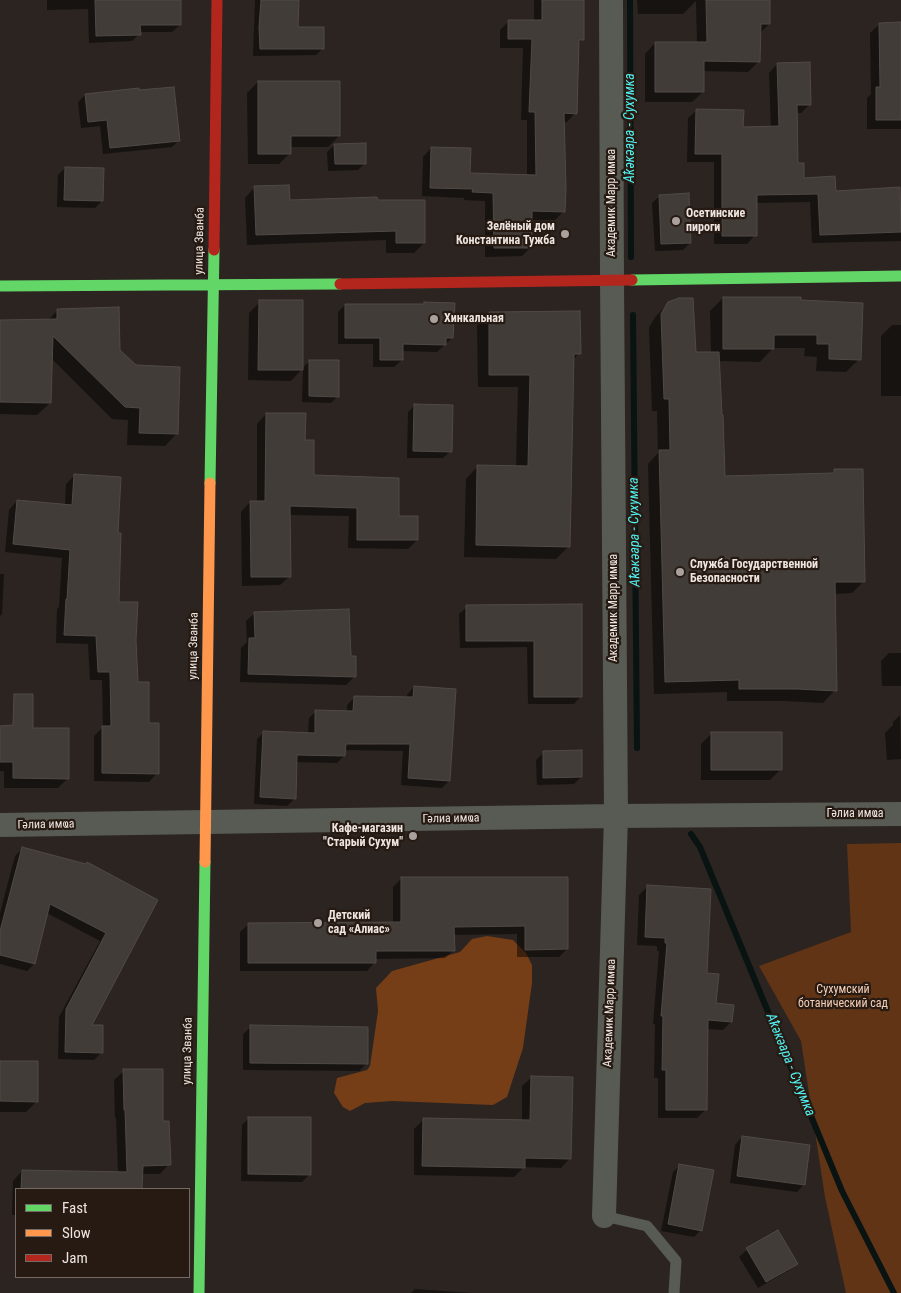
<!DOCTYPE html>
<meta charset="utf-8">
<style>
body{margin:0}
#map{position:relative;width:901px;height:1293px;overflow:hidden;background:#2b2420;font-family:"Roboto Condensed",sans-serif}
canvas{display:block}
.legend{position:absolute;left:15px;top:1188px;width:175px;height:90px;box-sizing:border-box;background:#261a12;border:1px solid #766b64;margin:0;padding:6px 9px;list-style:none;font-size:15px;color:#eee5e0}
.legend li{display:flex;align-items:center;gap:10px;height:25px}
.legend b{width:25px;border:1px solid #766b64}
</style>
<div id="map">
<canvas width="901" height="1293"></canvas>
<ul class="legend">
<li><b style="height:6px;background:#63d668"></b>Fast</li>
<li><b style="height:6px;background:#ff974d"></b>Slow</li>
<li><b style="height:6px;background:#b3261e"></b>Jam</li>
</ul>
</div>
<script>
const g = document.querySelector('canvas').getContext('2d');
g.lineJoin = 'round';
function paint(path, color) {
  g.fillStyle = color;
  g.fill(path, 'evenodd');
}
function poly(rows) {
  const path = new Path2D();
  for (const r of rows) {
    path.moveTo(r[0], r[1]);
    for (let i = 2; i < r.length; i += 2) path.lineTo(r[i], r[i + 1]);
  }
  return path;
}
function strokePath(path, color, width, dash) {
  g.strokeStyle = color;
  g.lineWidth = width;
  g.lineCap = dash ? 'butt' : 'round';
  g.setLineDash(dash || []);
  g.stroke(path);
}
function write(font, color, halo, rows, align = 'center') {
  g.font = font + ' "Roboto Condensed",sans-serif';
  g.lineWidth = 4.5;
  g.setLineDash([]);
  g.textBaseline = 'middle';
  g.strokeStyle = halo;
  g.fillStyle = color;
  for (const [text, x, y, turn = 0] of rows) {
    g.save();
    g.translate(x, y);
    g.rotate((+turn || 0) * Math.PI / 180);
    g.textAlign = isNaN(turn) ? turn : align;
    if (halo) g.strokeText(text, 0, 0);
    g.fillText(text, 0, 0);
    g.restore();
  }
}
paint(poly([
 [901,843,901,1293,846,1293,825,1197,801,1041,759,966,851,932,847,844]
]), '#613416');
paint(poly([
 [487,936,513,940,526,953,532,965,532,983,523,1048,507,1097,493,1105,392,1101,365,1103,350,1111,343,1107,334,1093,337,1078,367,1070,370,1066,378,1011,376,988,392,971,460,952,472,939]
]), '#753e17');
paint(poly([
 [47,0,180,0,180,25,172,32,139,32,139,34,132,41,89,43,88,9,47,10],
 [255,0,298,0,297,28,323,48,316,55,253,56],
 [534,0,583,0,582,39,578,44,575,113,567,122,563,122,564,211,555,220,531,220,531,247,522,256,485,257,485,201,464,200,464,198,422,196,423,157,431,148,469,174,527,176,527,120,521,120,523,48,500,48,500,30,509,21,534,21],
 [637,0,768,0,769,24,760,33,759,61,748,72,703,71,703,92,692,102,645,102,645,54,655,43,697,44,696,1,683,14,638,14],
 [880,24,901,24,901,129,867,129,867,98,871,94,870,33],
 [777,64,810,104,801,113,796,113,797,164,802,179,835,192,901,205,901,241,812,243,810,202,755,203,755,235,747,244,714,244,714,162,687,162,688,118,697,110,742,129,771,128,769,73],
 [258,82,339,136,328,147,290,147,290,153,279,164,248,164,247,93],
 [85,95,179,140,172,147,103,154,100,126,81,128,78,102],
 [334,145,365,163,358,170,328,171,327,152],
 [65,168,102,201,95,208,57,207,58,175],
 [255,187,289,201,376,201,424,243,414,253,386,253,386,240,247,245,245,198],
 [660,196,690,243,683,250,655,251,652,203],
 [723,298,800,301,859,359,846,372,816,371,817,357,804,356,805,348,773,348,760,362,719,361,723,477,830,475,835,470,864,581,852,593,834,594,835,690,823,703,784,701,727,701,727,692,654,694,648,464,658,453,657,411,652,411,649,327,656,316,669,303,694,354,711,353,710,311],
 [260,302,301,369,310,361,338,396,331,403,302,402,303,368,291,381,248,380,249,313],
 [424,303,452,338,437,352,402,351,402,360,394,367,373,367,373,344,338,344,338,312,345,305,422,305],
 [58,310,119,350,136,367,177,433,165,446,127,445,128,420,112,419,51,358,50,403,37,415,0,414,0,321,47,321],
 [489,313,579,353,573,360,568,547,556,559,464,557,466,479,478,466,516,467,518,387,478,387,477,325],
 [892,325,901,325,901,396,881,396,881,336],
 [415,405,451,451,443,458,407,458,408,412],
 [266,414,312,477,397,517,417,540,408,549,348,548,349,516,289,515,290,576,280,585,242,586,241,512,250,502,257,502,257,424],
 [74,476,117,534,117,603,135,640,137,683,148,725,157,773,149,782,94,781,94,736,103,727,102,680,90,680,88,644,56,643,57,609,59,607,62,558,5,552,9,510,17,501,65,506,66,484],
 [0,574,4,574,2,614,0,616],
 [580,606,581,696,574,704,528,704,527,647,460,648,459,614,467,607],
 [255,613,350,657,355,676,346,685,240,682,241,648,247,642,246,621],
 [889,653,901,653,901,686,882,686,881,661],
 [414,687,449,781,442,788,401,785,403,751,344,750,344,756,337,763,296,762,294,799,287,806,254,804,257,739,264,732,308,734,309,718,316,711,347,712,347,705,354,698,407,698,407,695],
 [900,715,901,759,887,760,885,733,893,725,893,722],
 [0,727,32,729,68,778,58,788,4,788,4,771,0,771],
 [712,733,781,769,770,780,701,780,701,744],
 [543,753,581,777,574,784,537,785,536,760],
 [22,849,156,900,90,1026,102,1052,94,1060,58,1059,59,1017,100,941,47,913,34,964,27,971,0,964,0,913,15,856],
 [567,878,567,949,559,957,517,957,517,934,453,935,454,950,445,958,375,959,375,962,367,971,240,971,240,932,249,924,393,923,393,887,401,879],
 [648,886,705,974,715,1004,731,1022,723,1030,707,1029,706,1109,697,1118,658,1118,658,1078,654,1078,655,1024,653,1024,659,951,657,951,657,946,637,945,639,895],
 [251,1027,366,1064,359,1071,243,1070,243,1034],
 [0,1062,37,1101,26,1112,0,1112],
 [124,1071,162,1123,169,1164,160,1174,141,1174,141,1189,16,1189,16,1215,12,1215,13,1181,22,1171,118,1174,116,1118,115,1118,114,1080],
 [532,1077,570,1158,561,1168,524,1167,514,1177,414,1175,414,1129,424,1119,522,1121,522,1086],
 [249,1118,310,1174,302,1182,241,1181,242,1125],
 [742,1137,804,1184,797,1192,730,1183,735,1145],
 [680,1165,701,1230,694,1237,661,1231,673,1172],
 [777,1232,796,1263,789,1270,758,1288,739,1257,747,1250],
 [415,1289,472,1293,411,1293]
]), '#0007');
strokePath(poly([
 [630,0,631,257],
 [633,315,637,748],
 [691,834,700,847,842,1191,894,1293]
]), '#081312', 6);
const building = poly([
 [95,0,181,0,181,25,140,25,141,35,96,36,95,0],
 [261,0,299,0,298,27,324,27,324,49,260,49,259,27,261,0],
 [542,0,584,0,584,40,579,40,577,114,564,113,566,187,565,212,532,211,532,248,494,248,493,193,472,192,473,189,430,188,431,147,471,148,470,173,536,175,535,112,529,112,532,39,508,39,508,20,542,20,542,0],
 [706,0,770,0,770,24,761,24,760,62,704,61,704,92,655,92,655,42,707,42,706,0],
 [901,22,901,120,876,120,876,87,880,87,879,23,901,22],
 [810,62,811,105,797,105,798,163,804,163,804,178,835,176,836,191,900,187,901,232,820,235,818,194,757,195,757,236,722,236,722,154,695,154,696,109,744,110,743,127,779,126,777,63,810,62],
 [258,81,340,81,340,136,291,136,291,154,258,154,258,81],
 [174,87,180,141,110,148,107,120,88,122,85,94,139,88,139,90,174,87],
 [366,143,366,164,335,164,334,144,366,143],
 [65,167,104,168,103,201,64,200,65,167],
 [289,185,290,200,377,197,378,200,425,200,425,243,396,243,396,231,256,235,254,186,289,185],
 [689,193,691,243,661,244,659,195,689,193],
 [723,297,801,297,801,300,863,303,861,360,829,359,829,344,817,344,817,335,774,335,774,349,723,349,723,297],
 [679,298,693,298,696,352,719,352,722,415,723,415,725,476,834,473,834,469,863,469,865,582,835,582,837,691,797,689,739,689,739,680,665,682,659,450,670,450,669,399,664,399,661,314,668,302,679,298],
 [259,300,303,300,303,370,258,370,259,300],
 [424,302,455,303,453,338,446,338,446,345,403,344,403,360,380,360,380,338,345,338,345,304,424,304,424,302],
 [119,307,120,350,136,365,180,367,178,434,139,433,140,408,125,407,53,336,51,403,0,402,0,320,57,319,57,309,119,307],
 [580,311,581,354,574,354,570,547,476,545,477,465,528,466,530,375,489,375,489,312,580,311],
 [309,360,339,360,339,397,309,396,309,360],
 [414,404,453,405,452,452,413,451,414,404],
 [266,413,306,413,305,440,314,440,314,475,399,478,399,516,418,516,418,540,357,540,357,508,290,506,291,577,251,577,250,501,265,501,266,413],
 [74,474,121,477,118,533,121,533,119,602,138,602,136,640,138,682,149,682,149,723,159,723,159,774,102,773,102,726,111,726,110,672,98,672,96,636,64,635,66,599,67,599,70,550,13,544,17,500,72,505,74,474],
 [582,604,582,697,534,697,534,641,466,641,466,605,582,604],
 [349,609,351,656,356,656,356,677,248,674,249,638,255,638,254,612,349,609],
 [414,686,456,689,450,781,408,778,410,744,346,744,345,756,297,755,296,799,260,797,263,731,315,733,315,710,353,711,354,696,413,697,414,686],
 [14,694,33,694,33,728,69,728,69,779,13,778,13,762,0,762,0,726,13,725,14,694],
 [711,732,782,732,782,770,711,770,711,732],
 [582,750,582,777,543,778,543,751,582,750],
 [22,847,86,864,87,862,158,900,92,1025,103,1025,103,1053,65,1052,66,1009,106,933,50,904,35,964,0,955,0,931,22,847],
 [401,877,568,877,568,949,525,950,525,926,454,927,455,951,376,951,376,963,248,963,248,923,401,922,401,877],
 [647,885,711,889,707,973,719,974,716,1003,734,1005,732,1022,708,1020,707,1110,666,1110,666,1070,662,1070,663,1016,661,1016,667,943,665,943,665,938,645,937,647,885],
 [250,1025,368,1027,368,1064,250,1063,250,1025],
 [0,1061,38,1061,38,1102,0,1101,0,1061],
 [123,1069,163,1069,163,1121,169,1121,171,1165,143,1166,142,1189,21,1189,22,1170,127,1172,125,1110,124,1110,123,1069],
 [531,1076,573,1077,571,1159,525,1158,525,1168,422,1166,423,1118,530,1120,531,1076],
 [248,1117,311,1117,311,1175,248,1174,248,1117],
 [742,1136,810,1145,805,1185,737,1176,742,1136],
 [679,1164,714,1170,702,1231,668,1224,679,1164],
 [778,1230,798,1264,766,1282,746,1248,778,1230]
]);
paint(building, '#423c38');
strokePath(building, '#504a46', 1);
strokePath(poly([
 [604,1216,647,1226,676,1261,674,1293]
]), '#585b53', 11);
strokePath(poly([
 [0,825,616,816,901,814],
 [604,1216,616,816,612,280,611,0]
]), '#585b53', 24);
strokePath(poly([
 [632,280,901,276],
 [0,286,340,284],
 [210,483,214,250],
 [199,1293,205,862]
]), '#63d668', 11);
strokePath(poly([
 [205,862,210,483]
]), '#ff974d', 11);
strokePath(poly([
 [214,250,217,0],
 [340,284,632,280]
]), '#b3261e', 11);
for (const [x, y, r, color] of [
 [676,221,5,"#aaa19d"],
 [565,234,5,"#aaa19d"],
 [434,319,5,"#aaa19d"],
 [680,572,5,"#aaa19d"],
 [413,836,5,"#aaa19d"],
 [318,923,5,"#aaa19d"]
]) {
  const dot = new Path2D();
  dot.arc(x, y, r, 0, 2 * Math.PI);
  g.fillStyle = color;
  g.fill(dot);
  strokePath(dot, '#261a12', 2);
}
write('12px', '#eee5e0', '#261a12', [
 ["Академик Марр имҩа",612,203,-90],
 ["улица Званба",200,241,-89],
 ["Академик Марр имҩа",614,608,-90],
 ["улица Званба",194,646,-89],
 ["Гәлиа имҩа",855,814],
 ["Гәлиа имҩа",451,819,-1],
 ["Гәлиа имҩа",46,825,-1],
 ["Академик Марр имҩа",610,1013,-88],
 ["улица Званба",188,1051,-89]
]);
write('bold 12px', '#eee5e0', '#261a12', [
 ["Осетинские",686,214],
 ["пироги",686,228],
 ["Зелёный дом",555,227,"right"],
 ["Константина Тужба",555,241,"right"],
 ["Хинкальная",444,319],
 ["Служба Государственной",690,565],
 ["Безопасности",690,579],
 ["Кафе-магазин",403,829,"right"],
 ["\"Старый Сухум\"",403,843,"right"],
 ["Детский",328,916],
 ["сад «Алиас»",328,930]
], 'left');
write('12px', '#f6cfb9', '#261a12', [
 ["Сухумский",843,990],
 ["ботанический сад",843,1004]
]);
write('italic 14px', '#51f3f4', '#261a12', [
 ["Аҟәкәара - Сухумка",630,128,-90],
 ["Аҟәкәара - Сухумка",635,532,-91],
 ["Аҟәкәара - Сухумка",790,1065,68]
]);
</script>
